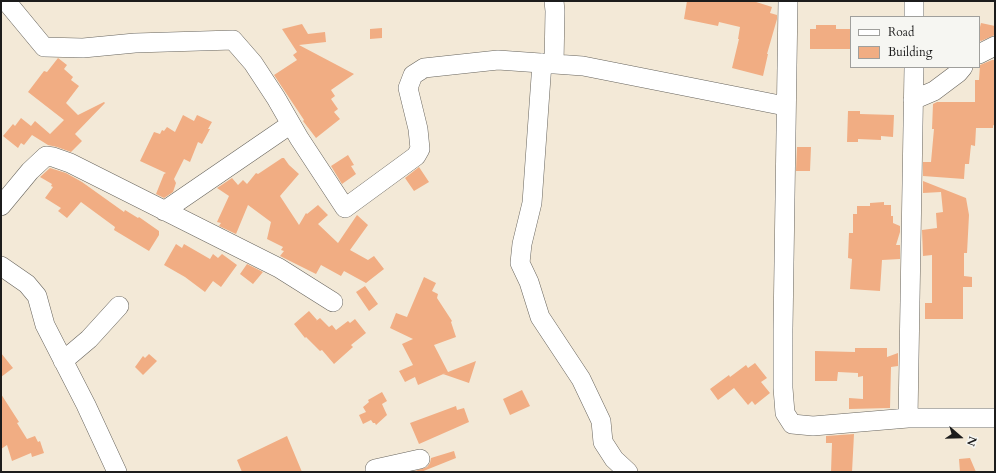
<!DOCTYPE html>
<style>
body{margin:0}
#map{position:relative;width:996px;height:473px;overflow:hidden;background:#f3e9d7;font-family:Cardo,serif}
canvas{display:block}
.frame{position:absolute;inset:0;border:2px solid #1c1c1c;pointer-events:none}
.legend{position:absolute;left:850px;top:16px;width:130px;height:52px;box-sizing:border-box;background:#f6f6f2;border:1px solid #9f9f9c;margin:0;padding:5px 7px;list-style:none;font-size:12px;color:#1c1c1c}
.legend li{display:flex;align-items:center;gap:8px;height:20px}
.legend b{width:20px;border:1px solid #9f9f9c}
.north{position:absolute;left:940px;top:417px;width:40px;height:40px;-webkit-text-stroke:3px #f6f6f2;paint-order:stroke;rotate:110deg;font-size:11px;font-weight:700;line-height:16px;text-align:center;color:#1c1c1c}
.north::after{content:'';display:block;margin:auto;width:14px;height:18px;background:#1c1c1c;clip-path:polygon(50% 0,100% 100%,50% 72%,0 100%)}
</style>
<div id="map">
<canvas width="996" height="473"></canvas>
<div class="frame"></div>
<ul class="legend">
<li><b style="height:5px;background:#fff"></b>Road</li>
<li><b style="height:11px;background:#f1ad83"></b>Building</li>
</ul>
<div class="north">N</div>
</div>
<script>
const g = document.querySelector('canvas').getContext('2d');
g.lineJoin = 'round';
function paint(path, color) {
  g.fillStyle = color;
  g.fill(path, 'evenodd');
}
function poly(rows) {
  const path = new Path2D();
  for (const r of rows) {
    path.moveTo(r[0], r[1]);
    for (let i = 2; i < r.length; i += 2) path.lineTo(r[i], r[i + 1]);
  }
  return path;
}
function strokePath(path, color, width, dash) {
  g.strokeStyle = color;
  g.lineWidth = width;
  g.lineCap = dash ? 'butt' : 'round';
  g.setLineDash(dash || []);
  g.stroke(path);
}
paint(poly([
 [687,1,753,1,772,7,770,13,777,15,777,19,767,54,768,54,763,76,732,68,739,39,738,39,740,27,719,22,718,26,684,19],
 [981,23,995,26,995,35,981,41,979,40,979,31],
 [302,24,308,34,325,32,326,42,299,45,354,74,331,90,335,96,331,99,338,109,334,112,340,119,316,138,303,121,304,120,274,75,297,60,293,55,297,52,282,29],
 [816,25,836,25,836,29,850,29,850,49,810,49,810,29,816,29],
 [382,28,382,38,370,39,370,29],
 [58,58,67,65,64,69,73,77,71,80,79,86,66,103,78,115,104,102,105,103,75,134,82,141,71,152,57,147,48,145,32,135,24,145,21,143,18,148,3,136,13,124,15,126,21,118,31,126,35,121,50,134,64,120,28,92,44,71,47,72],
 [992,60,995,60,995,126,993,125,993,128,976,128,975,146,971,145,969,164,965,164,964,179,923,176,923,162,931,162,934,129,932,129,933,104,937,102,975,102,975,80,979,80,980,65],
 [848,111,860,111,860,114,894,115,893,137,881,136,881,140,858,139,858,142,847,142],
 [183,115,194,121,197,115,212,122,208,129,210,129,202,144,198,142,190,162,184,159,174,179,176,183,173,192,164,198,156,194,164,174,166,173,140,161,154,132,160,134,162,130,164,131,167,127,175,132],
 [797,147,811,147,810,171,796,171],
 [348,155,354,165,351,166,356,174,342,184,331,166],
 [282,158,284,158,289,165,299,174,280,196,299,225,306,213,307,214,318,205,328,215,318,224,338,243,357,215,368,225,350,250,368,260,374,256,384,269,366,283,344,271,341,276,321,265,316,274,280,256,284,251,281,250,283,247,267,239,271,222,248,205,236,234,219,226,221,223,217,222,229,196,217,188,232,178,238,185,243,180,247,184,256,173,258,174],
 [419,167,429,182,414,191,405,178],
 [50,168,66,173,82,182,124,212,125,210,138,218,139,217,159,231,159,235,149,251,114,230,115,227,81,202,67,218,58,211,61,208,45,198,53,187,51,186,52,184,40,177],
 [923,181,966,198,969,215,967,253,964,253,964,276,972,277,972,287,963,287,963,319,925,319,925,303,932,303,932,255,923,256,922,230,937,228,936,213,943,212,941,192,923,193],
 [884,202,884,205,891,205,891,216,893,216,893,223,900,226,900,232,896,245,900,245,900,259,882,260,880,291,850,289,852,259,848,258,849,233,853,233,853,214,857,214,857,206,870,206,870,203],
 [176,244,182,248,184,244,210,259,213,254,218,258,222,254,237,265,221,287,213,281,205,292,185,277,164,265],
 [247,264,263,272,253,284,240,274],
 [424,277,436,283,432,291,438,294,437,298,452,321,451,322,456,337,434,345,448,372,418,385,415,377,405,382,399,371,413,365,402,344,413,339,390,328,396,313,407,317],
 [365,286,378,304,369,311,356,292],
 [309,311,317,320,316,321,320,318,329,327,332,325,336,330,348,321,350,323,355,319,366,333,351,345,353,347,334,364,322,350,320,351,306,337,305,338,294,324],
 [855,348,887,348,887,357,898,353,898,366,891,367,890,408,849,409,849,398,863,399,863,376,858,377,858,373,838,372,837,381,815,381,815,351,855,352],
 [1,353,13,368,1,377],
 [149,354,157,361,143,375,135,367,143,356,145,358],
 [476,361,469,383,443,374],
 [755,363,767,378,761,382,770,393,755,405,752,401,748,405,734,388,718,400,710,389,729,375,730,377,746,365,748,368],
 [522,390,530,406,510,415,503,399],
 [382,392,387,401,382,404,387,415,376,425,375,423,373,423,371,420,363,424,359,415,366,412,363,407,369,402,368,400],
 [1,394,19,422,17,423,27,439,35,436,38,442,40,441,44,453,32,457,31,453,12,461,7,445,1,449],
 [456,406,457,410,464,408,469,422,419,444,410,423],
 [854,434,852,472,831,472,832,443,826,443,826,436],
 [287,436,302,472,242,472,237,460],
 [454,451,456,458,421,472,412,472,427,467,430,463,431,458],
 [970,458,976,472,960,472,959,459]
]), '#f1ad83');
const minor = poly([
 [6,1,44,47,83,48,135,43,233,40,253,63,276,98,299,138,345,208,416,156,420,149,418,129,408,88,413,75,424,68,498,60,583,66,785,106],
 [554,1,555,11,554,64],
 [788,1,783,329,783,388,785,413,792,424,813,426,908,418,995,418],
 [914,17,914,1],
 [979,54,995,46],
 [542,63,532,203,522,244,520,263,529,282,540,317,581,379,601,421,603,442,614,459,628,472],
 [913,100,934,91,958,73,963,67],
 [1,206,30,171,46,156,53,157,70,163,279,268,333,302],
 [164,211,291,124],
 [1,266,27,284,37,296,45,325,86,405,117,472],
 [63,361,89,339,119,306],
 [908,418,914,67],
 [375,472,375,469,420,459]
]);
strokePath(minor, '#67645d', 20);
strokePath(minor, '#fff', 19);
</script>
